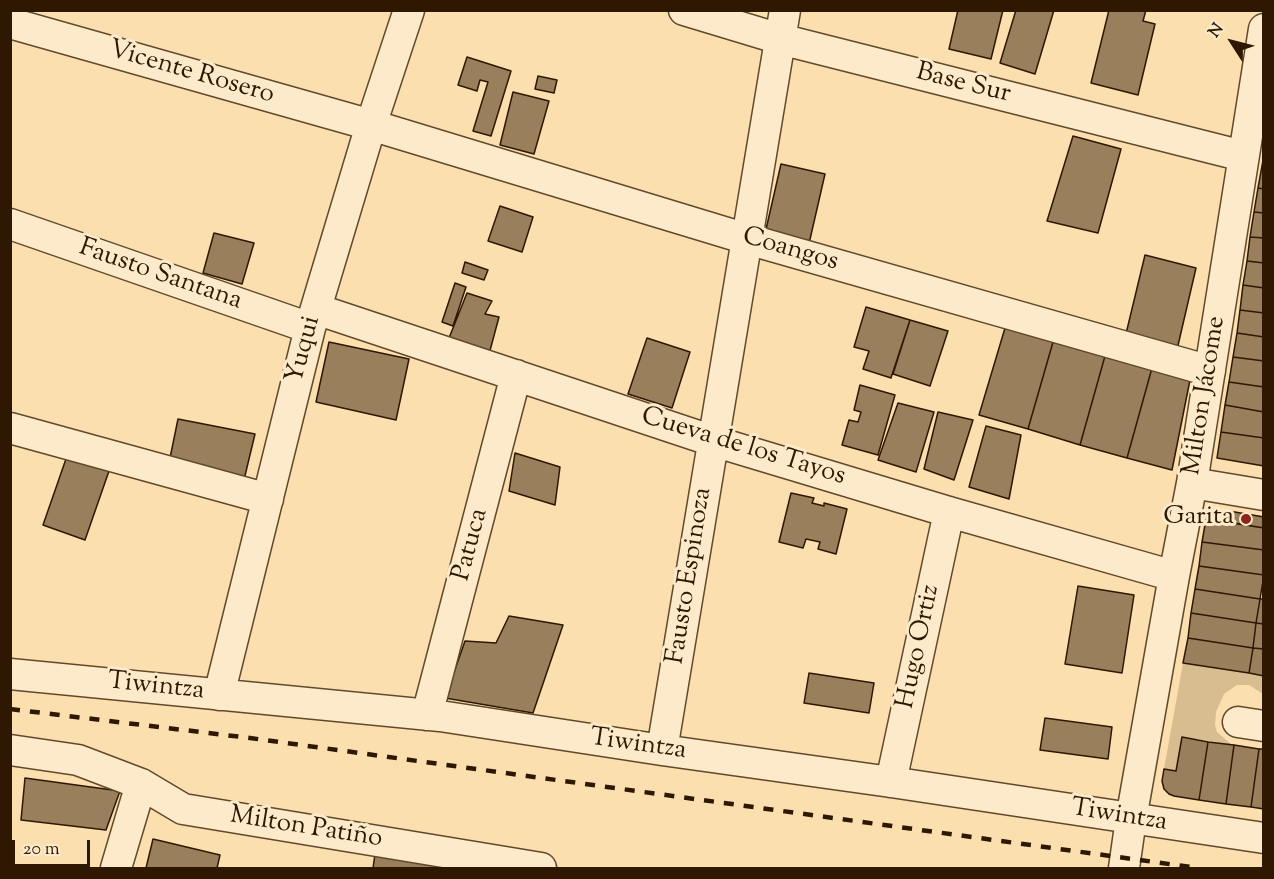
<!DOCTYPE html>
<meta charset="utf-8">
<style>
body{margin:0}
#map{position:relative;width:1274px;height:879px;overflow:hidden;background:#fbdfaf;font-family:"Sorts Mill Goudy",serif}
canvas{display:block}
.frame{position:absolute;inset:0;border:12px solid #2e1801;pointer-events:none}
.north{position:absolute;left:1202px;top:12px;width:60px;height:60px;-webkit-text-stroke:4px #fceacb;paint-order:stroke;rotate:306deg;font-size:16px;font-weight:700;line-height:24px;text-align:center;color:#2e1801}
.north::after{content:'';display:block;margin:auto;width:21px;height:27px;background:#2e1801;clip-path:polygon(50% 0,100% 100%,50% 72%,0 100%)}
.scale{position:absolute;left:12px;top:840px;width:78px;height:27px;box-sizing:border-box;border:3px solid #2e1801;border-top:0;padding-left:8px;font-size:18px;line-height:21px;white-space:nowrap;color:#2e1801;-webkit-text-stroke:4px #fceacb;paint-order:stroke}
</style>
<div id="map">
<canvas width="1274" height="879"></canvas>
<div class="frame"></div>
<div class="north">N</div>
<div class="scale">20 m</div>
</div>
<script>
const g = document.querySelector('canvas').getContext('2d');
g.lineJoin = 'round';
function paint(path, color) {
  g.fillStyle = color;
  g.fill(path, 'evenodd');
}
function poly(rows) {
  const path = new Path2D();
  for (const r of rows) {
    path.moveTo(r[0], r[1]);
    for (let i = 2; i < r.length; i += 2) path.lineTo(r[i], r[i + 1]);
  }
  return path;
}
function strokePath(path, color, width, dash) {
  g.strokeStyle = color;
  g.lineWidth = width;
  g.lineCap = dash ? 'butt' : 'round';
  g.setLineDash(dash || []);
  g.stroke(path);
}
function write(font, color, halo, rows, align = 'center') {
  g.font = font + ' "Sorts Mill Goudy",serif';
  g.lineWidth = 6;
  g.setLineDash([]);
  g.textBaseline = 'middle';
  g.strokeStyle = halo;
  g.fillStyle = color;
  for (const [text, x, y, turn = 0] of rows) {
    g.save();
    g.translate(x, y);
    g.rotate((+turn || 0) * Math.PI / 180);
    g.textAlign = isNaN(turn) ? turn : align;
    if (halo) g.strokeText(text, 0, 0);
    g.fillText(text, 0, 0);
    g.restore();
  }
}
paint(poly([
 [1183,663,1263,675,1263,694,1249,685,1237,685,1224,694,1216,712,1215,725,1217,732,1232,745,1182,737,1176,771,1164,769]
]), '#d8bd91');
const building = poly([
 [958,10,1003,10,991,59,949,49,958,10],
 [1016,10,1054,10,1035,74,1000,63,1016,10],
 [1109,10,1146,10,1143,21,1155,24,1138,95,1091,83,1109,10],
 [467,57,511,71,491,136,473,131,488,82,480,80,477,91,458,85,467,57],
 [538,76,557,80,554,93,535,89,538,76],
 [513,92,549,101,534,154,500,145,513,92],
 [1073,136,1121,149,1098,233,1047,221,1073,136],
 [1264,155,1264,189,1258,188,1264,155],
 [781,164,825,174,808,248,764,238,781,164],
 [1258,188,1264,189,1264,213,1254,212,1258,188],
 [500,206,533,217,522,252,488,241,500,206],
 [1254,212,1264,213,1264,238,1250,237,1254,212],
 [214,233,254,243,242,284,203,273,214,233],
 [1250,237,1264,238,1264,263,1247,261,1250,237],
 [1145,255,1196,268,1176,354,1124,342,1145,255],
 [1247,261,1264,263,1264,288,1243,285,1247,261],
 [465,262,488,270,484,280,462,273,465,262],
 [455,283,466,287,453,326,442,322,455,283],
 [1243,285,1264,288,1264,313,1240,310,1243,285],
 [467,293,492,301,485,314,499,317,488,358,447,343,467,293],
 [866,307,910,320,891,378,863,369,869,351,854,347,866,307],
 [1240,310,1264,313,1264,337,1237,333,1240,310],
 [910,320,948,331,930,386,893,374,910,320],
 [1005,328,1053,342,1028,429,979,415,1005,328],
 [1237,333,1264,337,1264,361,1233,357,1237,333],
 [647,338,690,352,672,408,628,394,647,338],
 [329,342,409,359,396,420,316,402,329,342],
 [1053,342,1105,356,1080,445,1028,429,1053,342],
 [1105,356,1152,368,1127,458,1080,445,1105,356],
 [1233,357,1264,361,1264,387,1229,382,1233,357],
 [1152,368,1190,380,1172,470,1127,458,1152,368],
 [1229,382,1264,387,1264,412,1225,405,1229,382],
 [860,385,895,395,878,455,842,445,849,420,858,422,861,412,854,410,860,385],
 [898,403,934,412,916,472,878,460,898,403],
 [1225,405,1264,412,1264,438,1221,432,1225,405],
 [938,412,973,420,954,480,924,469,938,412],
 [178,419,255,434,243,484,170,458,178,419],
 [986,426,1021,435,1009,499,969,487,986,426],
 [1221,432,1264,438,1264,466,1217,458,1221,432],
 [515,453,560,467,555,505,509,491,515,453],
 [67,456,109,471,85,540,43,525,67,456],
 [791,493,814,498,812,503,824,506,824,503,847,509,836,554,818,549,820,542,806,539,803,548,779,542,791,493],
 [1229,511,1264,517,1264,528,1228,522,1229,511],
 [1206,519,1264,528,1264,550,1202,542,1206,519],
 [1202,542,1264,550,1264,575,1199,566,1202,542],
 [1199,566,1264,575,1260,599,1195,589,1199,566],
 [1078,586,1134,595,1122,673,1065,664,1078,586],
 [1195,589,1260,599,1256,623,1191,613,1195,589],
 [1260,599,1264,599,1264,624,1256,623,1260,599],
 [1191,613,1256,623,1253,648,1188,638,1191,613],
 [509,616,563,625,533,713,445,698,465,641,496,643,509,616],
 [1256,623,1264,624,1264,649,1253,648,1256,623],
 [1188,638,1253,648,1249,673,1183,663,1188,638],
 [1253,648,1264,649,1264,676,1249,673,1253,648],
 [809,673,874,683,869,713,804,703,809,673],
 [1045,718,1112,727,1108,759,1040,750,1045,718],
 [1182,737,1208,742,1199,800,1174,796,1169,794,1164,789,1162,781,1164,769,1176,771,1182,737],
 [1208,742,1234,745,1226,804,1199,800,1208,742],
 [1234,745,1259,749,1251,807,1226,804,1234,745],
 [1259,749,1264,749,1264,809,1251,807,1259,749],
 [25,778,120,791,106,830,21,820,25,778],
 [153,839,220,855,217,868,146,868,153,839],
 [375,854,498,868,373,868,375,854]
]);
paint(building, '#997f5b');
strokePath(building, '#2e1801', 1.5);
const street = poly([
 [684,10,780,39,1243,156],
 [10,23,371,125,747,239,1210,371],
 [10,224,310,328],
 [316,309,713,441,949,512,1174,576],
 [10,428,268,499],
 [1192,483,1264,495],
 [10,674,440,716,662,750,891,782,1264,838],
 [219,695,310,328,371,125,409,10],
 [427,715,516,375],
 [1238,722,1264,726],
 [10,750,78,760,141,784,183,809,541,868],
 [662,750,785,10],
 [891,782,949,512],
 [116,868,141,784],
 [1124,868,1131,819,1174,576,1192,483,1264,29]
]);
strokePath(street, '#614a2c', 33);
strokePath(street, '#fceacb', 30);
strokePath(poly([
 [10,709,250,738,1198,868]
]), '#2e1801', 4.5, [10, 10]);
for (const [x, y, r, color] of [
 [1246,519,6,"#8f2418"]
]) {
  const dot = new Path2D();
  dot.arc(x, y, r, 0, 2 * Math.PI);
  g.fillStyle = color;
  g.fill(dot);
  strokePath(dot, '#fceacb', 2);
}
write('26px', '#2e1801', '#fceacb', [
 ["Vicente Rosero",191,74,16],
 ["Base Sur",963,85,14],
 ["Coangos",790,251,16],
 ["Fausto Santana",160,276,19],
 ["Yuqui",305,350,-75],
 ["Milton Jácome",1206,396,-81],
 ["Cueva de los Tayos",743,448,17],
 ["Patuca",472,545,-75],
 ["Fausto Espinoza",691,576,-81],
 ["Hugo Ortiz",920,647,-78],
 ["Tiwintza",156,688,6],
 ["Tiwintza",638,746,8],
 ["Tiwintza",1119,817,9],
 ["Milton Patiño",306,829,9]
]);
write('26px', '#2e1801', '#fceacb', [
 ["Garita",1234,519]
], 'right');
</script>
